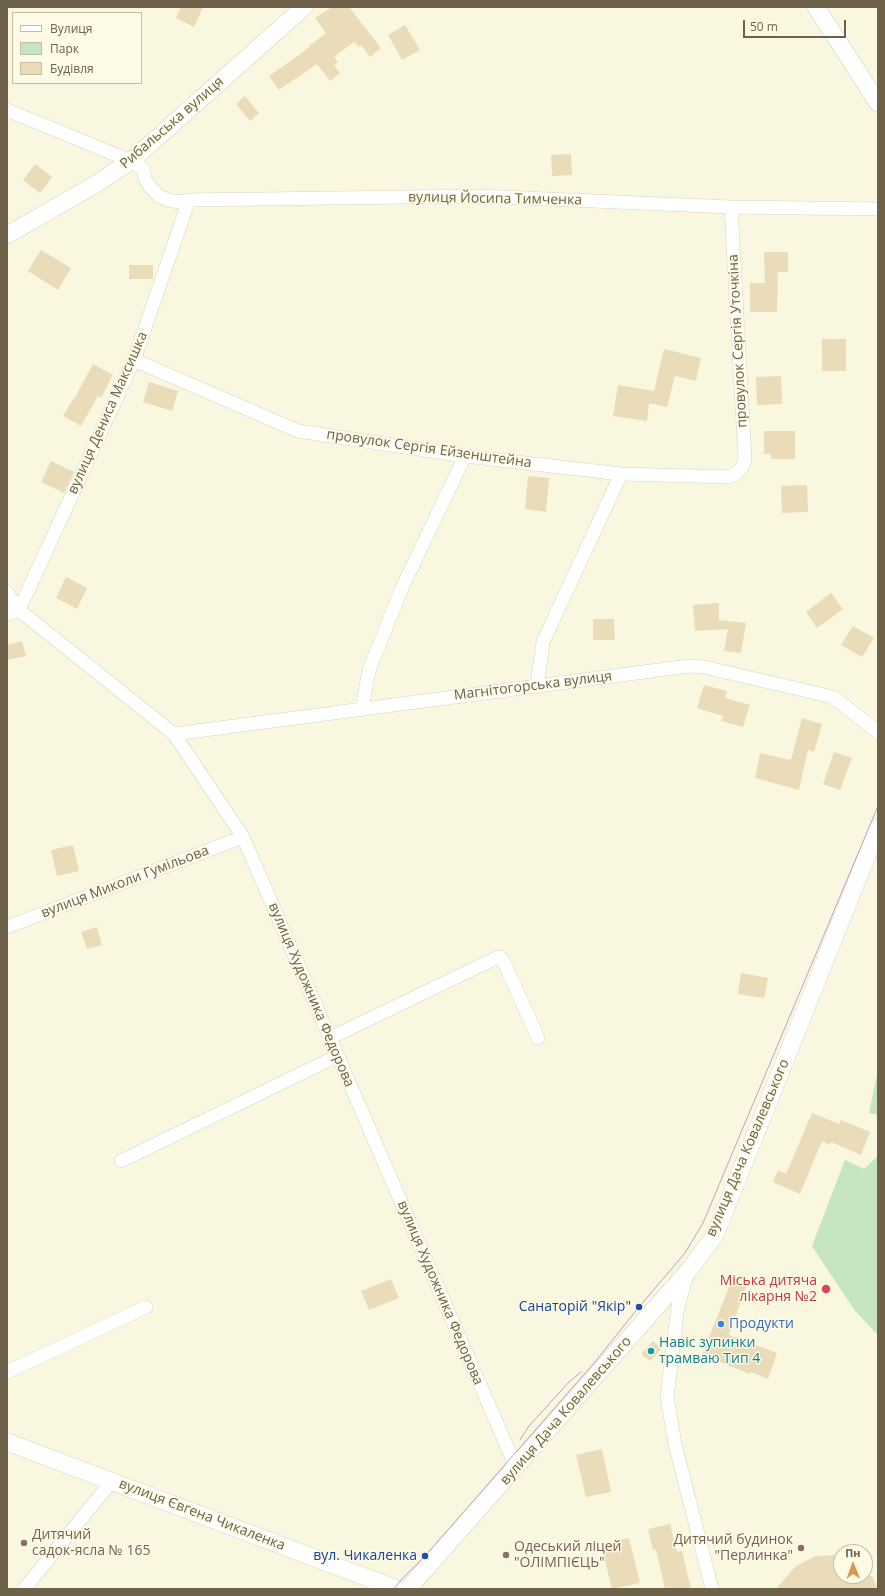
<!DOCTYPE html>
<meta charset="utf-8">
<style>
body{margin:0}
#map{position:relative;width:885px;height:1596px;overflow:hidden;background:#faf7e1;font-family:"Open Sans",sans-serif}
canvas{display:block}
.frame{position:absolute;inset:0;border:8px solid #6e614a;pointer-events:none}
.legend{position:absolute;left:12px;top:12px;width:130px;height:72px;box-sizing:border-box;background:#fdfbe6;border:1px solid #c4bda8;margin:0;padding:5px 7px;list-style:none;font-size:12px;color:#6e614a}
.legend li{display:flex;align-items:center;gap:8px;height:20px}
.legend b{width:20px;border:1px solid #c4bda8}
.north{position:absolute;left:833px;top:1544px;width:40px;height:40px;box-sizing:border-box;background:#fdfbe6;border:1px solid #c4bda8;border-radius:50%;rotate:359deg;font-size:11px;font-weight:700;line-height:16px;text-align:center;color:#6e614a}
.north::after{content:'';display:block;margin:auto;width:14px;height:18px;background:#da974f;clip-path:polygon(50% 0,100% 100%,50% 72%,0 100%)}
.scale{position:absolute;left:743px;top:20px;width:103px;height:18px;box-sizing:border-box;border:2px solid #6e614a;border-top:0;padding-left:5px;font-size:12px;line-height:14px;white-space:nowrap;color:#6e614a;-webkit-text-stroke:3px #fdfbe6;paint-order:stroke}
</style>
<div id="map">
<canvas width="885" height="1596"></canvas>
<div class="frame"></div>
<ul class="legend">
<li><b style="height:5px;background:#fff"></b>Вулиця</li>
<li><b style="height:11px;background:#c5e5c1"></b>Парк</li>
<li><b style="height:11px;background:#eadbb9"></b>Будівля</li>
</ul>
<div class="north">Пн</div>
<div class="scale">50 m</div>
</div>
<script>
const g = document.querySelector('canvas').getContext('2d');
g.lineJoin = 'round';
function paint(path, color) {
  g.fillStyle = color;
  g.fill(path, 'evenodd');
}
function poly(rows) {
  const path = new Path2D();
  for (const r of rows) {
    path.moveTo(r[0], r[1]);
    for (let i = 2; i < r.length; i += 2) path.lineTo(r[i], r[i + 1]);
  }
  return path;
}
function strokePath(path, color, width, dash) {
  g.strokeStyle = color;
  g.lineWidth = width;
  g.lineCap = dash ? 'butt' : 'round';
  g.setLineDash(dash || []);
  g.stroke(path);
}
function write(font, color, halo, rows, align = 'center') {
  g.font = font + ' "Open Sans",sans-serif';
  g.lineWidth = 3;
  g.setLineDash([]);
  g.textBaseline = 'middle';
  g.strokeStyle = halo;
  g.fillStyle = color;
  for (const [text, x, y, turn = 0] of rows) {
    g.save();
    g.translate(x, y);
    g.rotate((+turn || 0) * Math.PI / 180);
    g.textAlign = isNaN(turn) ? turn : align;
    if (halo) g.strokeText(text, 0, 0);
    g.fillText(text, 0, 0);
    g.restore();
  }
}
paint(poly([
 [878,1070,878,1115,869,1113],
 [878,1156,878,1335,855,1311,812,1246,845,1160,864,1169]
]), '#c5e5c1');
paint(poly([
 [181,7,203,7,194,27,176,18],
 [332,7,349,7,381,48,370,57,361,45,359,47,354,42,334,57,338,62,334,65,340,73,330,81,317,64,279,90,269,76,310,47,309,46,326,33,315,18],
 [405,25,420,50,402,60,388,35],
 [245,96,259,113,250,121,236,104],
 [571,154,572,175,552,176,551,155],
 [35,164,52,177,40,193,23,180],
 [41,250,71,268,58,290,28,271],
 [764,252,788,252,788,272,778,272,777,312,750,312,750,283,765,283],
 [129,265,153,265,153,279,129,279],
 [822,339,846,339,846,371,822,371],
 [664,349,701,358,696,381,675,376,667,407,649,403,647,421,613,416,618,385,654,391],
 [93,364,113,375,101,398,98,396,81,426,63,416,73,399,74,399],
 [781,376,782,404,757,405,756,377],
 [149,382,178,391,172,411,143,402],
 [764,431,795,431,795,459,771,459,771,454,764,454],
 [51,461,74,472,64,493,41,482],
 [528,476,549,478,546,512,525,509],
 [807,485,808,512,782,513,781,486],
 [66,577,87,588,77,609,56,598],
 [831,593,843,609,817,628,806,612],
 [719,603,719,620,746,623,741,653,724,651,728,629,695,631,693,605],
 [593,619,614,619,615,640,593,640],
 [853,626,874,638,862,657,841,645],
 [22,641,26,656,7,660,7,645],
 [704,685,727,691,725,698,750,705,743,727,721,721,723,716,697,708],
 [802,718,822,724,814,752,808,750,799,790,755,778,760,753,791,760],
 [834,752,852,758,840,790,823,784],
 [73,845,79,871,57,876,51,850],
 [97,927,102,945,87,949,81,932],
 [741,973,768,978,764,998,738,994],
 [812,1113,839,1124,841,1120,870,1132,861,1155,831,1142,830,1145,822,1141,800,1194,773,1182,778,1170,786,1174],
 [391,1279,399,1298,369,1310,361,1291],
 [731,1282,746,1287,729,1335,777,1353,768,1379,751,1372,750,1374,702,1355],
 [653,1341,661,1349,650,1361,641,1354],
 [602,1449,611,1492,586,1497,576,1455],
 [670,1524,677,1552,682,1551,691,1589,665,1589,656,1550,653,1550,648,1529],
 [629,1538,640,1583,612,1589,601,1544],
 [841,1555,841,1576,872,1576,878,1589,776,1589,796,1566,815,1556]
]), '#eadbb9');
const minor = poly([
 [7,110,131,161,143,169,145,179,151,188,159,196,168,200,179,202,189,200,479,196,731,207,878,209],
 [134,360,298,431,465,456,621,474,730,477,737,473,742,467,745,460,731,207],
 [7,592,19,610,174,734,243,837,511,1456,515,1469],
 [7,614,19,610,134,360,189,200],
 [537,686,543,642,621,474],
 [362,709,369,670,401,590,465,456],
 [174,734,689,666,704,667,833,697,878,732],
 [7,927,243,837],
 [330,1038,496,958,500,957,503,960,538,1038],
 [121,1161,337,1056],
 [688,1272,678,1306,667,1397,675,1444,712,1589],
 [7,1372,146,1307],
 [24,1589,112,1481]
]);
const tertiary = poly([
 [816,7,878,103],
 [7,235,96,184,131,161,304,7],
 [7,1442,397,1589],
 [408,1589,689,1270,715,1235,878,828]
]);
strokePath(minor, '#dad3bc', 14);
strokePath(tertiary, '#dad3bc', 18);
strokePath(minor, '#fff', 13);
strokePath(tertiary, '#fff', 17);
strokePath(poly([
 [520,1440,529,1426,569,1382,581,1372],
 [394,1589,401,1580,425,1556,594,1363,639,1307,685,1253,703,1223,878,806]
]), '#bca1c1', 1);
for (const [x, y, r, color] of [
 [826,1289,5,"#e0444e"],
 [639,1307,4,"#1a4fb4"],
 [721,1324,4,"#3f7fe0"],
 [651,1351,4,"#0f9aa8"],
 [24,1543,4,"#8d6e63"],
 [801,1548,4,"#8d6e63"],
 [506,1555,4,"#8d6e63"],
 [425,1556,4,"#1a4fb4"]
]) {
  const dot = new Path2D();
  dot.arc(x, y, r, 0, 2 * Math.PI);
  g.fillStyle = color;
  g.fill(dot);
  strokePath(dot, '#fdfbe6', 1.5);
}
write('14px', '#6e614a', '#fdfbe6', [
 ["Рибальська вулиця",172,123,-41],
 ["вулиця Йосипа Тимченка",495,199,1],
 ["провулок Сергія Уточкіна",738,341,-93],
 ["вулиця Дениса Максишка",108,413,-66],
 ["провулок Сергія Ейзенштейна",429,449,8],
 ["Магнітогорська вулиця",533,686,-7],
 ["вулиця Миколи Гумільова",125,882,-21],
 ["вулиця Художника Федорова",311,995,67],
 ["вулиця Дача Ковалевського",748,1148,-67],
 ["вулиця Художника Федорова",440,1293,67],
 ["вулиця Дача Ковалевського",566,1411,-49],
 ["вулиця Євгена Чикаленка",202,1515,21]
]);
write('14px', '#be3a42', '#fdfbe6', [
 ["Міська дитяча",817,1281],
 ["лікарня №2",817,1297]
], 'right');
write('14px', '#164399', '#fdfbe6', [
 ["Санаторій \"Якір\"",631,1307],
 ["вул. Чикаленка",417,1556]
], 'right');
write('14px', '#366cbe', '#fdfbe6', [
 ["Продукти",729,1324]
], 'left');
write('14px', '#0d838f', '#fdfbe6', [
 ["Навіс зупинки",659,1343],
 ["трамваю Тип 4",659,1359]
], 'left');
write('14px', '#785e54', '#fdfbe6', [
 ["Дитячий",32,1535],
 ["садок-ясла № 165",32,1551],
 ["Дитячий будинок",793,1540,"right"],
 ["\"Перлинка\"",793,1556,"right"],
 ["Одеський ліцей",514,1547],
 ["\"ОЛІМПІЄЦЬ\"",514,1563]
], 'left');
</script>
